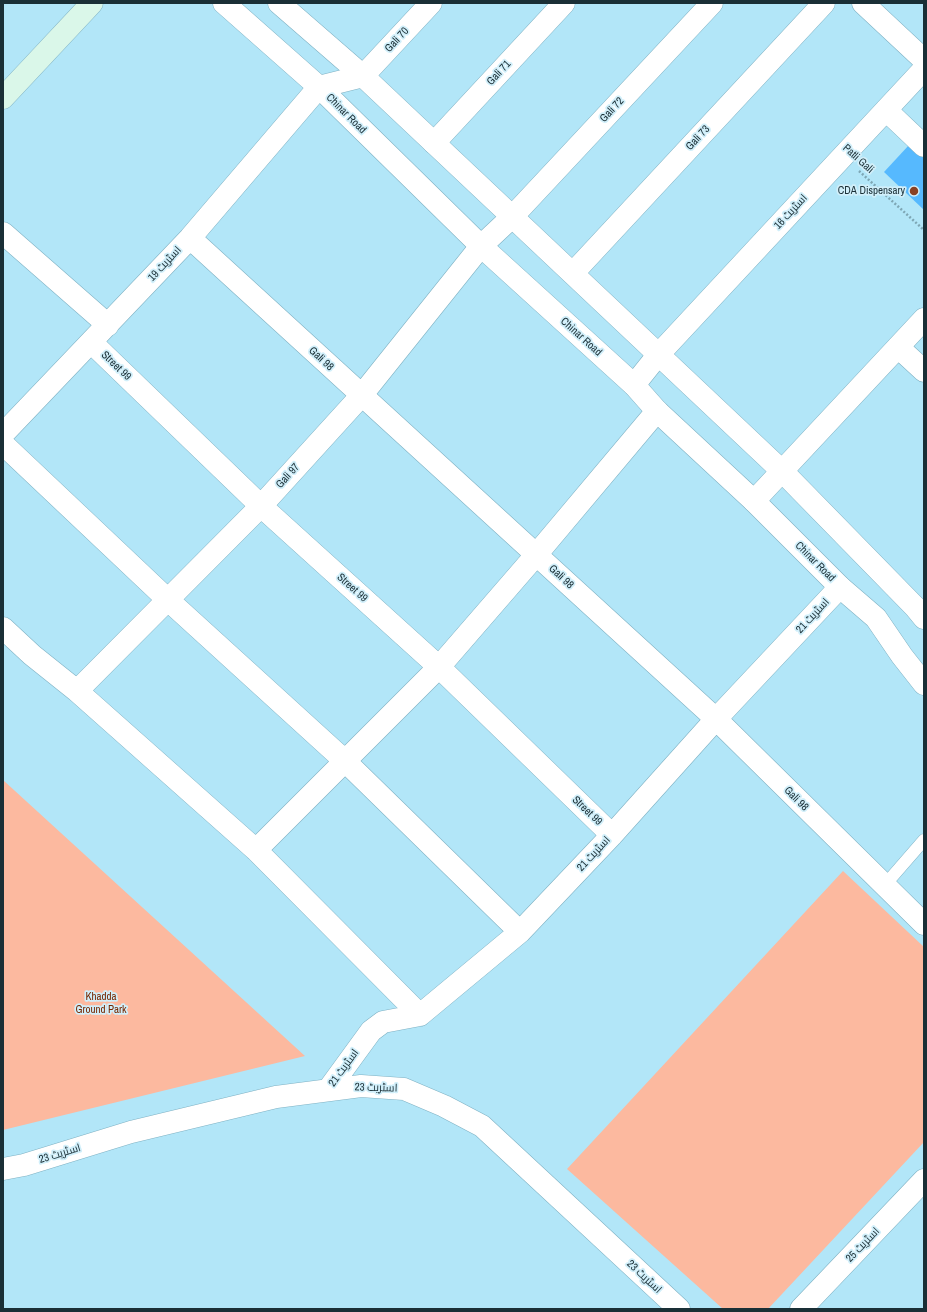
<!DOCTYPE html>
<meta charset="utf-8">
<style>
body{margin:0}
#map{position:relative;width:927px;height:1312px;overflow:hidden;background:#b2e6f8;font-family:"Archivo Narrow",sans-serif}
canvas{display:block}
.frame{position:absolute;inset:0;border:4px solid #1a2f36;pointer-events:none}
</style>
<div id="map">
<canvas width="927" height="1312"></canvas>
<div class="frame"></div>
</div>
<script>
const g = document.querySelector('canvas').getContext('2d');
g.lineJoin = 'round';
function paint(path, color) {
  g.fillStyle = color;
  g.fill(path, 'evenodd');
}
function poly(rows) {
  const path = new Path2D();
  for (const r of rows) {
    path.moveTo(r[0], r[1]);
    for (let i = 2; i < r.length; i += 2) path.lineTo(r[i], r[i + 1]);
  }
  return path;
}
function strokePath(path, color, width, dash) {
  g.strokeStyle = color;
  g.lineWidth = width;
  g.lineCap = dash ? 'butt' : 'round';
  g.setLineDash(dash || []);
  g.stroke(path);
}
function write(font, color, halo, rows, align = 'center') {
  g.font = font + ' "Archivo Narrow",Cairo,sans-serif';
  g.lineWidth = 3.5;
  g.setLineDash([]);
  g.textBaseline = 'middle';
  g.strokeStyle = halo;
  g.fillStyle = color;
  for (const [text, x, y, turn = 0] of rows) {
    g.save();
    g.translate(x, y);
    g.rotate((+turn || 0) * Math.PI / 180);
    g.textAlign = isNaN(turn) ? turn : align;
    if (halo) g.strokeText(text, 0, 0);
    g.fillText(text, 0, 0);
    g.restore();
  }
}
paint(poly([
 [3,780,305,1056,3,1130],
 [843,871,924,947,924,1142,768,1309,723,1309,567,1169]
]), '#fcb99f');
paint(poly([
 [909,145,924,158,924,210,884,172]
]), '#56b9fe');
const service = poly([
 [884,886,924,840]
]);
const minor = poly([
 [863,3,924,60],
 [886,110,924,146],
 [434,143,564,3],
 [3,233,108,325],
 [190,238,716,719,924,924],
 [573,273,824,3],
 [91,342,261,506,439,667,612,835],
 [898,347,924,371],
 [634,385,658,355,924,69],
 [3,434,190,238,319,87,363,76,431,3],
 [3,444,167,599,345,761,520,932],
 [754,501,924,319],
 [3,628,32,655,77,691,256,850,420,1015],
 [77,691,261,506,361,396,481,246,512,217,712,3],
 [256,850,439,667,536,555,657,411],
 [328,1090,371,1031,383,1022,420,1015,520,932,612,835,716,719,840,587],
 [3,1169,24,1165,131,1132,276,1097,361,1086,404,1089,444,1106,482,1126,679,1309],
 [801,1309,924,1180]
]);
const tertiary = poly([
 [224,3,319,87,481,246,634,385,657,411,754,501,840,587,876,618,902,656,924,684],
 [279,3,363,76,782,471,915,607,924,618]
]);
const secondary = poly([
 [3,98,92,3]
]);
strokePath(service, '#7fb1c3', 13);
strokePath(minor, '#7fb1c3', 23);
strokePath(tertiary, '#7fb1c3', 23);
strokePath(secondary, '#7fb1c3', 23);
strokePath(poly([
 [859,171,924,230]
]), '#7ea7b5', 2.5, [2, 2]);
strokePath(service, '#fff', 12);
strokePath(minor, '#fff', 22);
strokePath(tertiary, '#fff', 22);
strokePath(secondary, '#daf7e9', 22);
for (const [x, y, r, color] of [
 [914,191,5,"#894123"]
]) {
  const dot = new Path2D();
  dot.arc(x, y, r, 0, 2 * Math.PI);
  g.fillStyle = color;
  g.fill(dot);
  strokePath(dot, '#d1effa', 1.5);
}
write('11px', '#1a2f36', '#d1effa', [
 ["Gali 70",397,40,-47],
 ["Gali 71",499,73,-47],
 ["Gali 72",612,110,-47],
 ["Chinar Road",346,114,45],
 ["Gali 73",698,138,-47],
 ["Patli Gali",858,159,42],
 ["اسٹریٹ 16",791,212,-47],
 ["اسٹریٹ 19",165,264,-47],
 ["Chinar Road",581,337,42],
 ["Gali 98",321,359,43],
 ["Street 99",116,366,44],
 ["Gali 97",288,476,-48],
 ["Chinar Road",815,562,45],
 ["Gali 98",561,577,43],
 ["Street 99",352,588,42],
 ["اسٹریٹ 21",813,616,-47],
 ["Gali 98",796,799,45],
 ["Street 99",587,811,44],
 ["اسٹریٹ 21",594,854,-47],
 ["اسٹریٹ 21",344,1068,-54],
 ["اسٹریٹ 23",376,1088,2],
 ["اسٹریٹ 23",60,1154,-17],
 ["اسٹریٹ 25",863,1245,-46],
 ["اسٹریٹ 23",644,1277,43]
]);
write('11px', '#1a2f36', '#d1effa', [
 ["CDA Dispensary",905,191]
], 'right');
write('11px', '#762700', '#d1effa', [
 ["Khadda",101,997],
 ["Ground Park",101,1010]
]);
</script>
